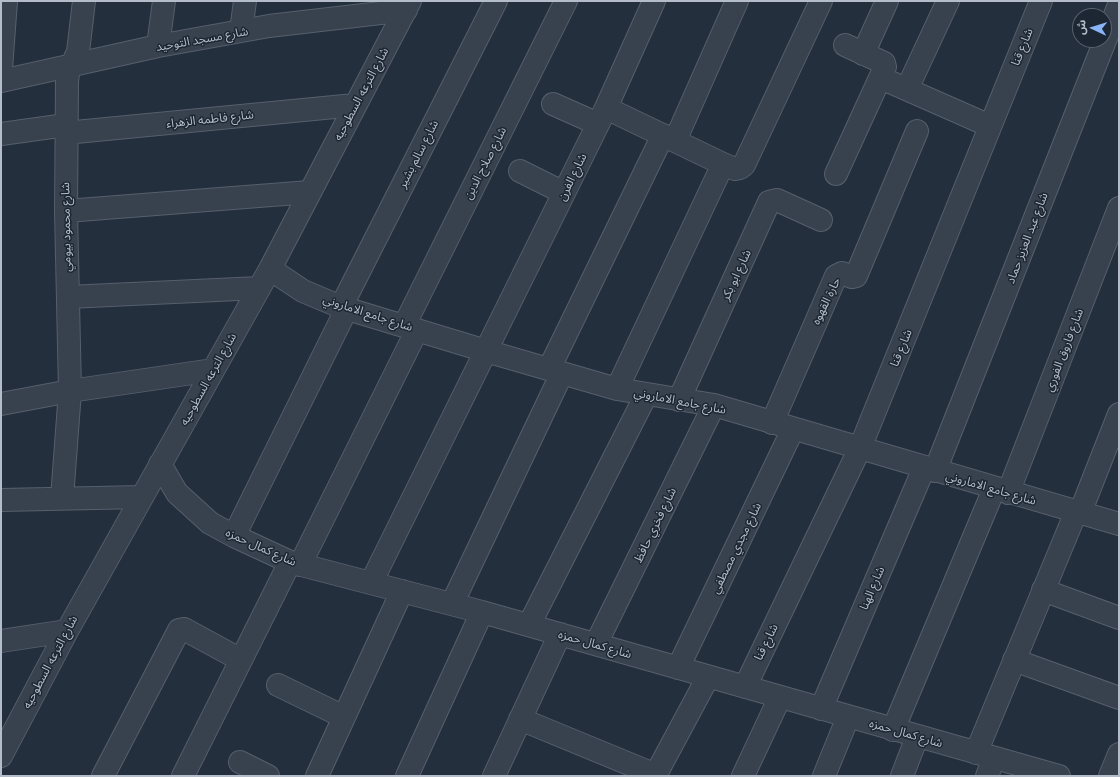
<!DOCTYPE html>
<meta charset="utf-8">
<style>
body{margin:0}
#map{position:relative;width:1120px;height:777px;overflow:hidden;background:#242f3e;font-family:Ubuntu,"Noto Sans Arabic",sans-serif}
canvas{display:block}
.frame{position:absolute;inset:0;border:2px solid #b4bcc9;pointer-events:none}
.north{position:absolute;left:1072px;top:8px;width:40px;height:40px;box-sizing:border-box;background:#1d2633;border:1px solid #59626f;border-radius:50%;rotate:274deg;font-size:11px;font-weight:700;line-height:16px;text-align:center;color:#b4bcc9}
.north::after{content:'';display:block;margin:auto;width:14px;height:18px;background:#8ab4f8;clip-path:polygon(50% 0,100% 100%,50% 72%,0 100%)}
</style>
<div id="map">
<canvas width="1120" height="777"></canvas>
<div class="frame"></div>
<div class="north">ش</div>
</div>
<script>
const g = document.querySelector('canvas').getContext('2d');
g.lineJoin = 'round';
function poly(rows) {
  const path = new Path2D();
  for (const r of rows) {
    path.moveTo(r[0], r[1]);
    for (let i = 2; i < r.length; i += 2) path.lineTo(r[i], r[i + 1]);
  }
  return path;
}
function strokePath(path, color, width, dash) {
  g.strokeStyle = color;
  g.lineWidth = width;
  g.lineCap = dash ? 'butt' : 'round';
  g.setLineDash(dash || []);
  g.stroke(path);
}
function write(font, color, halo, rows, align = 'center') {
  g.font = font + ' Ubuntu,"Noto Sans Arabic",sans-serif';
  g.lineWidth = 3;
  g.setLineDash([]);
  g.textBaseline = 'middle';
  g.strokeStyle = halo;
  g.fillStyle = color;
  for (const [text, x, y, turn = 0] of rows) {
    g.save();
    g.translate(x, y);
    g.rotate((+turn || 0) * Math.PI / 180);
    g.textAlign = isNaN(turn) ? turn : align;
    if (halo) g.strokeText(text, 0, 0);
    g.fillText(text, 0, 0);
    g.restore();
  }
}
const minor = poly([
 [241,31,245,1],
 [158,46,164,1],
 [863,54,887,1],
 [1,69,6,1],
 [881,78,990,126],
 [1,81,158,46,269,26,406,10],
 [907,89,948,1],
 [553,104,598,124],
 [606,108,723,164,735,169,740,168,744,165,821,1],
 [65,133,355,105],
 [1,134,66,125],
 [675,141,737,1],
 [520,171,564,193],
 [836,174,885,67,884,63,845,45],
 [66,211,310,192],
 [270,269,303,291,341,307,486,351,617,389,714,405,1119,524],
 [68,297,259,288],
 [341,307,496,1],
 [404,326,566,1],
 [549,369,663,135],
 [617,389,723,164],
 [679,400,769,202,777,200,821,220],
 [1,404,70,391,213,370],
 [772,423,836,276,842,273,852,277,856,276,917,131],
 [160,464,177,493,210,523,234,536,290,562,482,612,1059,776],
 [935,471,1119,5],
 [1008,493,1119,208],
 [62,498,70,391,66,211,67,82,68,73,78,52,84,1],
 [1,500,142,497],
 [1080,513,1119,414],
 [234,536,347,308],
 [300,565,417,330],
 [371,583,606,108,654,1],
 [1043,590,1119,618],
 [452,604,562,373],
 [529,625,646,395],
 [1,641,67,631],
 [596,644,714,405],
 [1014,660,1119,698],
 [678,668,793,429],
 [278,685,344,717],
 [745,687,860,448,1041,1],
 [821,709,924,468],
 [520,719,656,775],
 [893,730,994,489],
 [976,753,1076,512],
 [1,756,67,631,270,269,410,1],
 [240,762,268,776],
 [103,776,179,630,184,629,241,660],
 [183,776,290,562],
 [317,776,402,591],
 [407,776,482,612],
 [494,776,560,634],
 [655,776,708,677],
 [743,776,780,697],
 [824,776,848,717],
 [902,776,917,737],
 [987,776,994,758],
 [1110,776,1119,754]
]);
strokePath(minor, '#565f6c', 24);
strokePath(minor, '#38414e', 22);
write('12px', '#b4bcc9', '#1d2633', [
 ["شارع مسجد التوحيد",202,39,-10],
 ["شارع قنا",1022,47,-68],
 ["شارع الترعه السطوحيه",361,94,-62],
 ["شارع فاطمه الزهراء",210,119,-6],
 ["شارع سالم بشير",418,154,-63],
 ["شارع صلاح الدين",485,163,-63],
 ["شارع الفرن",572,177,-64],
 ["شارع محمود بيومي",66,227,-91],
 ["شارع عبد العزيز حماد",1027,238,-69],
 ["شارع ابو بكر",736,275,-65],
 ["حارة القهوه",826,301,-64],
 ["شارع جامع الاماروني",368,313,18],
 ["شارع قنا",901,348,-68],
 ["شارع فاروق الفوري",1064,350,-69],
 ["شارع الترعه السطوحيه",208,379,-61],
 ["شارع جامع الاماروني",680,401,11],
 ["شارع جامع الاماروني",991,488,16],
 ["شارع فخري حافظ",655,525,-64],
 ["شارع كمال حمزه",261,547,24],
 ["شارع مجدي مصطفي",736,548,-64],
 ["شارع الهنا",872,588,-67],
 ["شارع قنا",766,642,-64],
 ["شارع كمال حمزه",595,644,16],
 ["شارع الترعه السطوحيه",50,662,-62],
 ["شارع كمال حمزه",906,733,16]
]);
</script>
